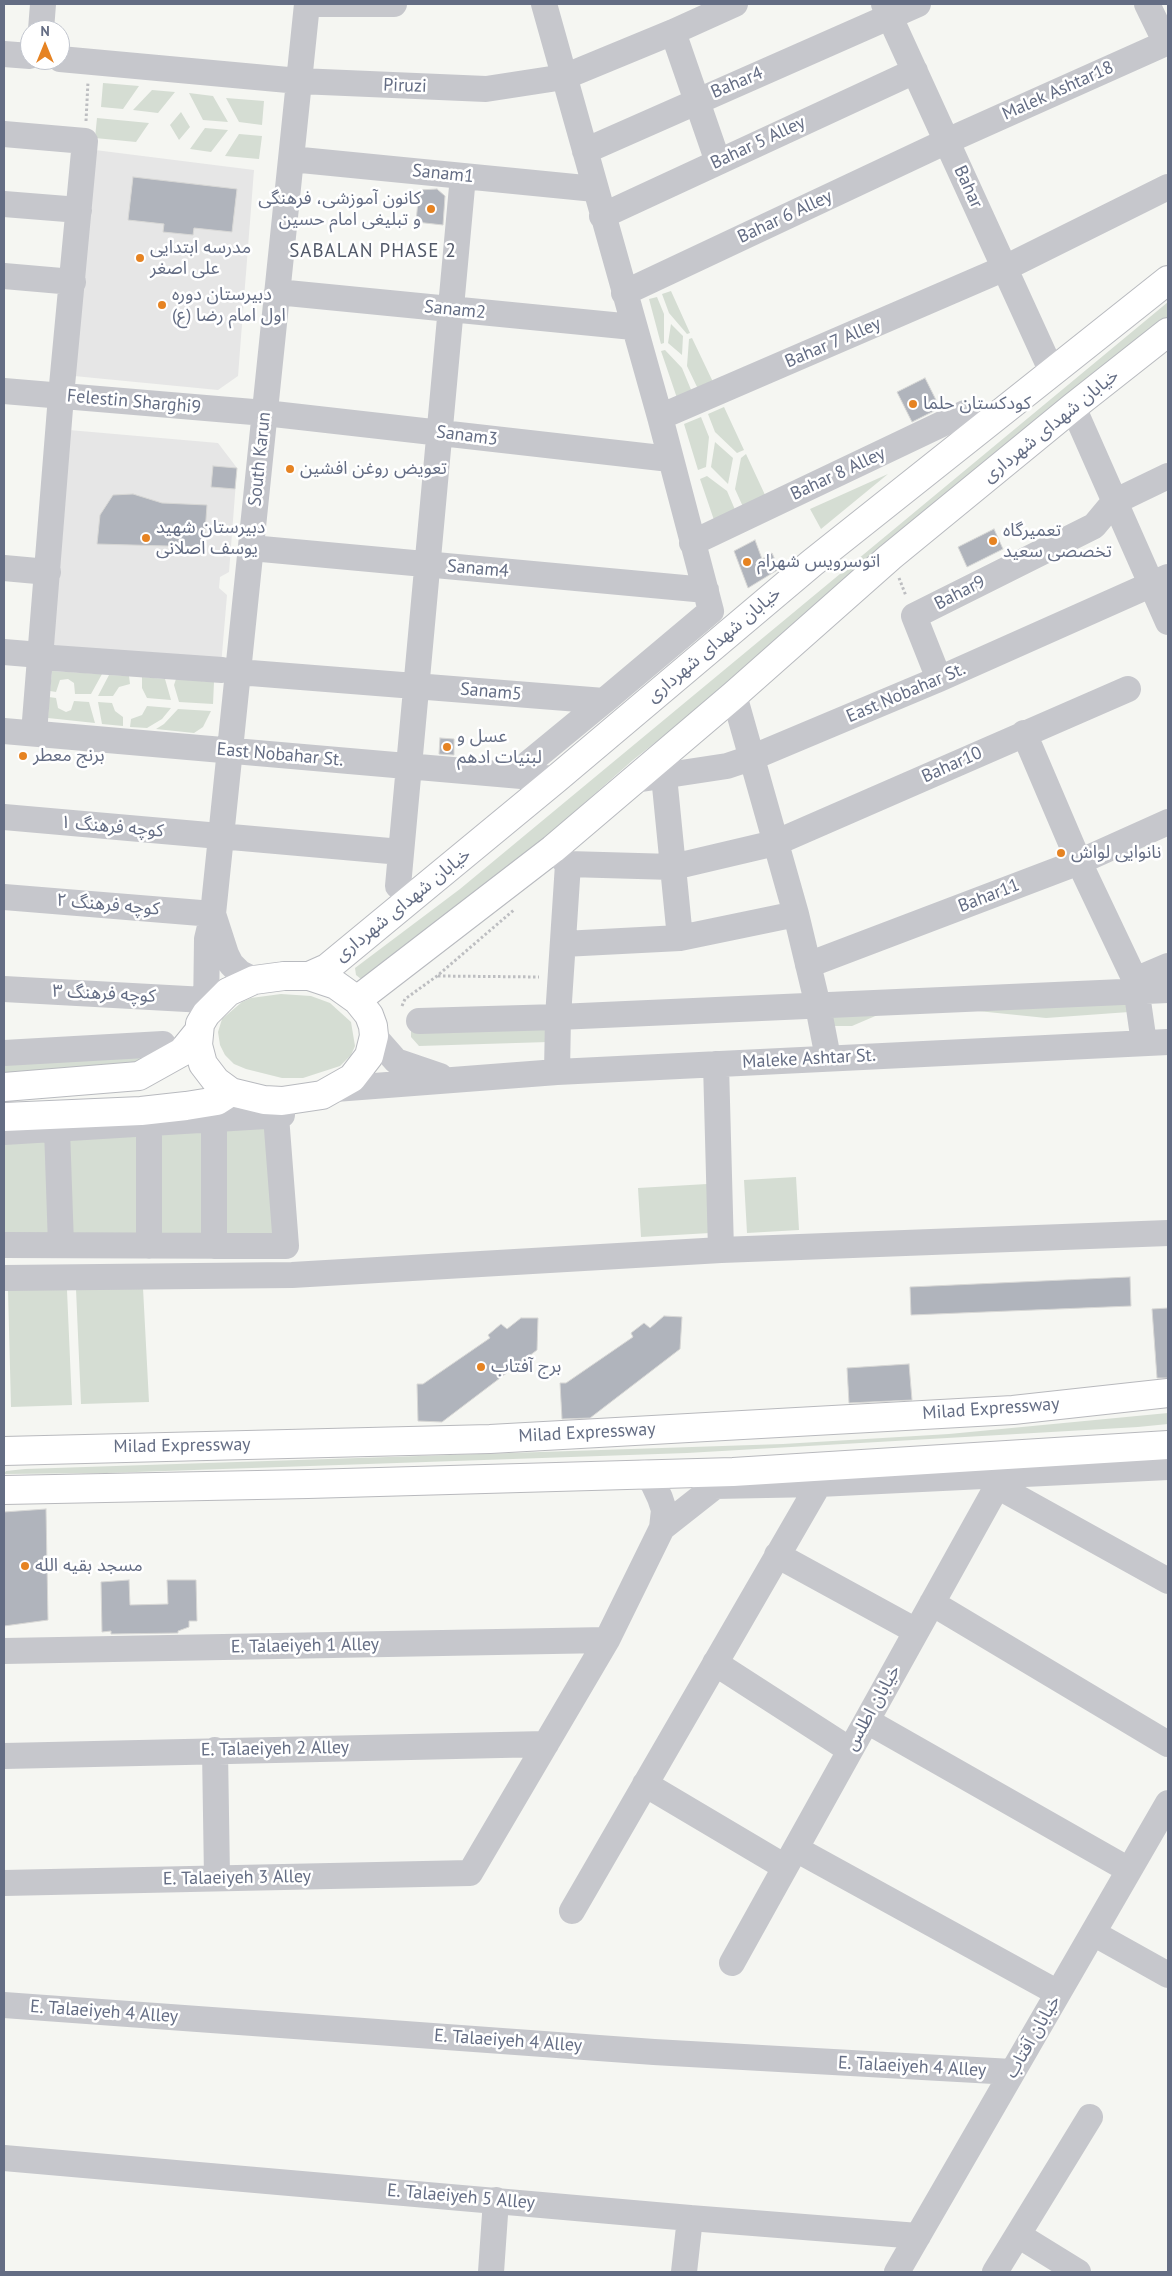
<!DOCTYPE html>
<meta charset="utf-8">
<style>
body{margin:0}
#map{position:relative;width:1172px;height:2276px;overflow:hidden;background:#f5f6f2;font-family:"PT Sans",sans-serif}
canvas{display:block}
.frame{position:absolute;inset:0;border:5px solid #646d84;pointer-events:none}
.north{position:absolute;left:20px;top:20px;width:50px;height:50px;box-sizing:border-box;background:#fff;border:1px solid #c1c5ce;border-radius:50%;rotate:0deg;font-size:14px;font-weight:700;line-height:20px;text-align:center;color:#646d84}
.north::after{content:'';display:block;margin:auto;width:18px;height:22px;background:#e68322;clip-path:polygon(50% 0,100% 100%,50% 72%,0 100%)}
</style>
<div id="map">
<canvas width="1172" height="2276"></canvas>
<div class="frame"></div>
<div class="north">N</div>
</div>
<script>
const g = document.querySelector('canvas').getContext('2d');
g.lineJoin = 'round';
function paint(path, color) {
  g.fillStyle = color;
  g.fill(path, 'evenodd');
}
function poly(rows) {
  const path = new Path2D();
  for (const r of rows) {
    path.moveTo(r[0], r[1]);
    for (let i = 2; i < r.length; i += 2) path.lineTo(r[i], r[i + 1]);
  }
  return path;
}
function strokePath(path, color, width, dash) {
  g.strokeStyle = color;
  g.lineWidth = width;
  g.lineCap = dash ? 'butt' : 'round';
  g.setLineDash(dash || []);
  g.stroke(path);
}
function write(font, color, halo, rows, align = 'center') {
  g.font = font + ' "PT Sans","Noto Sans Arabic",sans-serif';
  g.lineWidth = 5;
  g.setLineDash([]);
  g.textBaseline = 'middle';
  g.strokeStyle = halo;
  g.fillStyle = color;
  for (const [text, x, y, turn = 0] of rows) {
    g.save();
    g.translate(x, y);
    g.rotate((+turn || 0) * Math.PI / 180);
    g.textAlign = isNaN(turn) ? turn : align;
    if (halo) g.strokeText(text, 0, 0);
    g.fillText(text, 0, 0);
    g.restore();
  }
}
paint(poly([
 [95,150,254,170,238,376,218,390,74,376],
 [133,178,237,189,232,232,194,228,192,235,164,232,164,224,129,220],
 [69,430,218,443,237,468,229,572,220,577,219,588,227,595,221,666,53,653]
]), '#e6e6e6');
paint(poly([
 [103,83,139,86,123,109,101,107],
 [152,90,175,92,158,113,133,110],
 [189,93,213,96,228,122,203,120],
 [226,98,264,101,262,125,239,122],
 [181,112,190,127,179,140,170,125],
 [97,118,149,123,136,142,95,138],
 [205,128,228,130,211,152,190,149],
 [239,134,262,136,259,159,225,156],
 [671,291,690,333,687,334,669,313,662,294],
 [657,297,664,314,664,343,661,344,649,299],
 [1168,302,1168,320,737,678,633,760,530,851,368,977,361,979,356,975,355,968,460,889],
 [671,324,683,336,682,355,668,343],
 [692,338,713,382,698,389,687,366,689,339],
 [665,350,682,368,692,392,677,398,661,351],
 [724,407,744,450,737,453,715,432,708,414],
 [701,417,709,437,706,467,698,470,684,424],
 [715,442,733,458,728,484,711,467],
 [746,454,766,497,744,509,735,489,741,458],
 [888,474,821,529,810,509],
 [707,476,727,491,736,512,715,523,700,479],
 [52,671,102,674,91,694,75,694,74,683,68,679,60,680,56,692,50,691],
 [109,675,129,676,130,684,119,687,113,696,98,696],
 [142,677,165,679,171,700,147,698,142,688],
 [176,679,214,682,213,704,179,702,174,685],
 [49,697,56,698,58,708,66,712,71,710,74,701,89,702,95,723,48,718],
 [98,702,112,703,115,711,123,717,123,726,102,724],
 [147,706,171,708,162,719,147,728,130,727,131,719,142,715],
 [178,709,211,711,203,727,194,733,156,729,164,724],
 [281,994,311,996,330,1003,351,1022,355,1046,351,1055,340,1066,303,1078,282,1078,246,1069,234,1064,225,1055,220,1045,218,1032,222,1019,242,1002,251,998],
 [1129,997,1129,1012,1046,1018,968,1010,880,1014,852,1026,829,1026,827,1012],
 [546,1025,548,1042,419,1046,411,1037,411,1029],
 [158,1053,133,1072,4,1084,4,1062],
 [273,1119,283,1243,217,1243,217,1124],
 [212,1123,213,1243,152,1243,152,1127],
 [147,1127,147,1243,64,1243,59,1132],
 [54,1132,59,1243,4,1242,4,1135],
 [796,1177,799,1230,747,1233,744,1180],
 [707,1184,710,1233,641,1237,638,1188],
 [143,1288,149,1402,81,1404,76,1289],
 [8,1290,67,1290,72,1405,11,1407],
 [1168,1413,1168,1424,1138,1427,687,1453,107,1473,4,1474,6,1471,25,1469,783,1444,949,1434]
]), '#d5ddd3');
const building = poly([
 [133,177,237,189,232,232,194,228,193,235,163,232,164,224,128,220,133,177],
 [437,189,445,196,443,225,416,222,419,190,437,189],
 [925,378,940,408,912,422,897,392,925,378],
 [213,466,237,468,235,489,211,487,213,466],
 [133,494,162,503,207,505,204,547,97,544,100,515,113,495,133,494],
 [994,529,1003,549,967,567,958,547,994,529],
 [755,540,762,559,772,553,779,569,748,588,734,551,755,540],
 [440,738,454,739,454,755,439,754,440,738],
 [1130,1277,1131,1306,911,1315,910,1287,1130,1277],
 [1168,1308,1168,1378,1157,1378,1152,1309,1168,1308],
 [664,1316,682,1317,680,1349,590,1418,562,1419,560,1383,566,1383,633,1337,631,1333,644,1323,650,1328,664,1316],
 [521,1318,538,1318,537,1350,442,1422,418,1421,417,1384,423,1384,490,1338,488,1335,501,1324,507,1329,521,1318],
 [909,1364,912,1400,849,1403,847,1368,909,1364],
 [46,1509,48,1620,4,1626,4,1512,46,1509],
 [129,1580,130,1605,168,1604,167,1580,196,1580,197,1621,189,1621,189,1627,178,1631,178,1633,111,1634,111,1631,102,1632,101,1582,129,1580]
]);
paint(building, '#b0b4bc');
strokePath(building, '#d7d7d5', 1);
const major = poly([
 [284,976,309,976,336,985,357,1000,369,1015,373,1026,374,1036,369,1056,352,1078,322,1095,282,1101,264,1100,231,1092,216,1081,203,1064,198,1045,200,1024,206,1014,228,992,254,980,284,976],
 [309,976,327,968,556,779,812,563,1168,280],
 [357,1000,553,849,734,695,890,557,1073,407,1168,332],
 [4,1087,139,1076,182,1052,199,1031],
 [4,1117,141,1111,186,1106,217,1101,231,1092]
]);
const highway = poly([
 [4,1451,490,1439,1013,1410,1168,1393],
 [4,1490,308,1484,733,1472,1168,1445]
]);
strokePath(major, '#b8babf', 30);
strokePath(highway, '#b8b9bd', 30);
strokePath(poly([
 [86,121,88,82],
 [899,578,906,596],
 [438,976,539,977],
 [402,1006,405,999,437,976,515,909]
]), '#bdbec1', 3, [2.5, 2.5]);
strokePath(poly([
 [307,4,394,4],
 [884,4,1052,372],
 [1147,4,1166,43],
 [41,30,43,4],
 [673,32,718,162],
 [4,54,30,56],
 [60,59,299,81,486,89,564,77,673,32,735,4],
 [4,134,85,141,61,396,34,733],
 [585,151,918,4],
 [291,159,595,189],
 [4,204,79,210],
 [602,216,915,71],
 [4,276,73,282],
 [277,292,633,327],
 [624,293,947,141,1168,42],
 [4,391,265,413,670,459],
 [1073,407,1168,622],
 [660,417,1005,268,1168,187],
 [692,543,965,413,977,431],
 [251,548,706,590],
 [4,568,48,572],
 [4,652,40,655,53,658,222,670],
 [238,672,604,701,711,611,660,417,544,4],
 [939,679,914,616,1094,526,1114,502,1168,476],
 [734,695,796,914,818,1006,828,1058],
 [4,731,556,779],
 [1024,733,1079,862,1135,980,1144,1043],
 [514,775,604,701],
 [664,776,680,938],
 [635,780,727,766,751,758,939,679,1168,577],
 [4,817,401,852],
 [555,851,568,864,558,1017,557,1072],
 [568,864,673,867,775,843,1128,689],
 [398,886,463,176],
 [4,897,213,914],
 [214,917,226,954,231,964,240,973,254,980],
 [563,944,680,938,796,914],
 [808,965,1079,862,1168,822],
 [1135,980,1168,966],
 [4,989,205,1000],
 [206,1014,207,939,213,914,307,4],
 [419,1021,558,1017,1168,990],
 [374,1036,396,1061,440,1076],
 [4,1053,163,1044],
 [716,1064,721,1250],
 [335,1089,557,1072,1168,1042],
 [214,1119,214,1246],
 [149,1123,149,1246],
 [57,1129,61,1245],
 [4,1132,282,1115],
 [4,1245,286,1246,276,1116],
 [4,1278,292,1275,721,1250,1168,1233],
 [714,1486,819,1484,1168,1467],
 [997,1486,1168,1581],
 [662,1528,728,1476],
 [777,1555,916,1631],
 [932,1603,1168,1744],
 [4,1651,607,1640],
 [715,1663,850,1750],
 [867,1721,1129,1870],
 [215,1750,217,1878],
 [4,1756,546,1744],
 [645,1784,785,1867],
 [796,1849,1058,1993],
 [4,1883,470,1873,607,1640,662,1528,664,1510,660,1498,653,1483,644,1473],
 [572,1911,819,1484],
 [1093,1933,1168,1975],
 [732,1963,1015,1454],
 [4,2005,654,2052,1012,2072],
 [4,2158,690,2218,918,2236],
 [1018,2235,1078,2272],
 [491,2272,496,2200],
 [684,2272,690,2218],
 [897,2272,1168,1803],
 [995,2272,1090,2117]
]), '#c6c7cc', 26);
strokePath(major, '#fff', 28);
strokePath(highway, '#fff', 28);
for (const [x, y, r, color] of [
 [431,209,5,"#e68322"],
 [140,258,5,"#e68322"],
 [162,305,5,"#e68322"],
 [913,404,5,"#e68322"],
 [290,469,5,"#e68322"],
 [146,538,5,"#e68322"],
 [993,541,5,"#e68322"],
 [747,562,5,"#e68322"],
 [447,747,5,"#e68322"],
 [23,756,5,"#e68322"],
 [1061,853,5,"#e68322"],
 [481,1367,5,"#e68322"],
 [25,1566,5,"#e68322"]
]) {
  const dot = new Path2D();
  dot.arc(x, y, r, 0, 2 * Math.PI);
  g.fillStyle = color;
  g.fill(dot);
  strokePath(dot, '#fff', 2);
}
write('18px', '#646d84', '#fff', [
 ["Bahar4",737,83,-23],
 ["Piruzi",405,86,2],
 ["Malek Ashtar18",1058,91,-24],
 ["Bahar 5 Alley",758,143,-25],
 ["Sanam1",443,174,6],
 ["Bahar",968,187,65],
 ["Bahar 6 Alley",785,217,-25],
 ["Sanam2",455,310,6],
 ["Bahar 7 Alley",833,343,-23],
 ["Felestin Sharghi9",134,402,5],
 ["خیابان شهدای شهرداری",1051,426,-39],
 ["Sanam3",467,436,7],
 ["South Karun",260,459,-84],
 ["Bahar 8 Alley",838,474,-25],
 ["Sanam4",478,569,5],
 ["Bahar9",960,593,-27],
 ["خیابان شهدای شهرداری",714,645,-40],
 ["Sanam5",491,692,5],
 ["East Nobahar St.",906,693,-23],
 ["East Nobahar St.",280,755,5],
 ["Bahar10",952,765,-24],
 ["کوچه فرهنگ ۱",112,827,5],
 ["Bahar11",989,896,-21],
 ["کوچه فرهنگ ۲",108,905,5],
 ["خیابان شهدای شهرداری",403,905,-39],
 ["کوچه فرهنگ ۳",104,994,3],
 ["Maleke Ashtar St.",809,1059,-3],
 ["Milad Expressway",991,1409,-4],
 ["Milad Expressway",587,1433,-3],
 ["Milad Expressway",182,1446,-1],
 ["E. Talaeiyeh 1 Alley",305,1646,-1],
 ["خیابان اطلس",873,1708,-61],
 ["E. Talaeiyeh 2 Alley",275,1749,-1],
 ["E. Talaeiyeh 3 Alley",237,1878,-1],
 ["E. Talaeiyeh 4 Alley",104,2012,4],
 ["خیابان آفتاب",1033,2037,-60],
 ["E. Talaeiyeh 4 Alley",508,2041,4],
 ["E. Talaeiyeh 4 Alley",912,2067,3],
 ["E. Talaeiyeh 5 Alley",461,2197,5]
]);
write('18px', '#646d84', '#fff', [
 ["کانون آموزشی، فرهنگی",421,199,"right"],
 ["و تبلیغی امام حسین",421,220,"right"],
 ["مدرسه ابتدایی",150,248],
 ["علی اصغر",150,269],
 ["دبیرستان دوره",172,295],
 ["اول امام رضا (ع)",172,316],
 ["کودکستان حلما",923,404],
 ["تعویض روغن افشین",300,469],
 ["دبیرستان شهید",156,528],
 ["یوسف اصلانی",156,549],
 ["تعمیرگاه",1003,531],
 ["تخصصی سعید",1003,552],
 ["اتوسرویس شهرام",757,562],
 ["عسل و",457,737],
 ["لبنیات ادهم",457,758],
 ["برنج معطر",33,756],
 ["نانوایی لواش",1071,853],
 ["برج آفتاب",491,1367],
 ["مسجد بقیه الله",35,1566]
], 'left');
g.letterSpacing = '1px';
write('19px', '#525969', '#fff', [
 ["SABALAN PHASE 2",373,252]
]);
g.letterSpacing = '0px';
</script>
